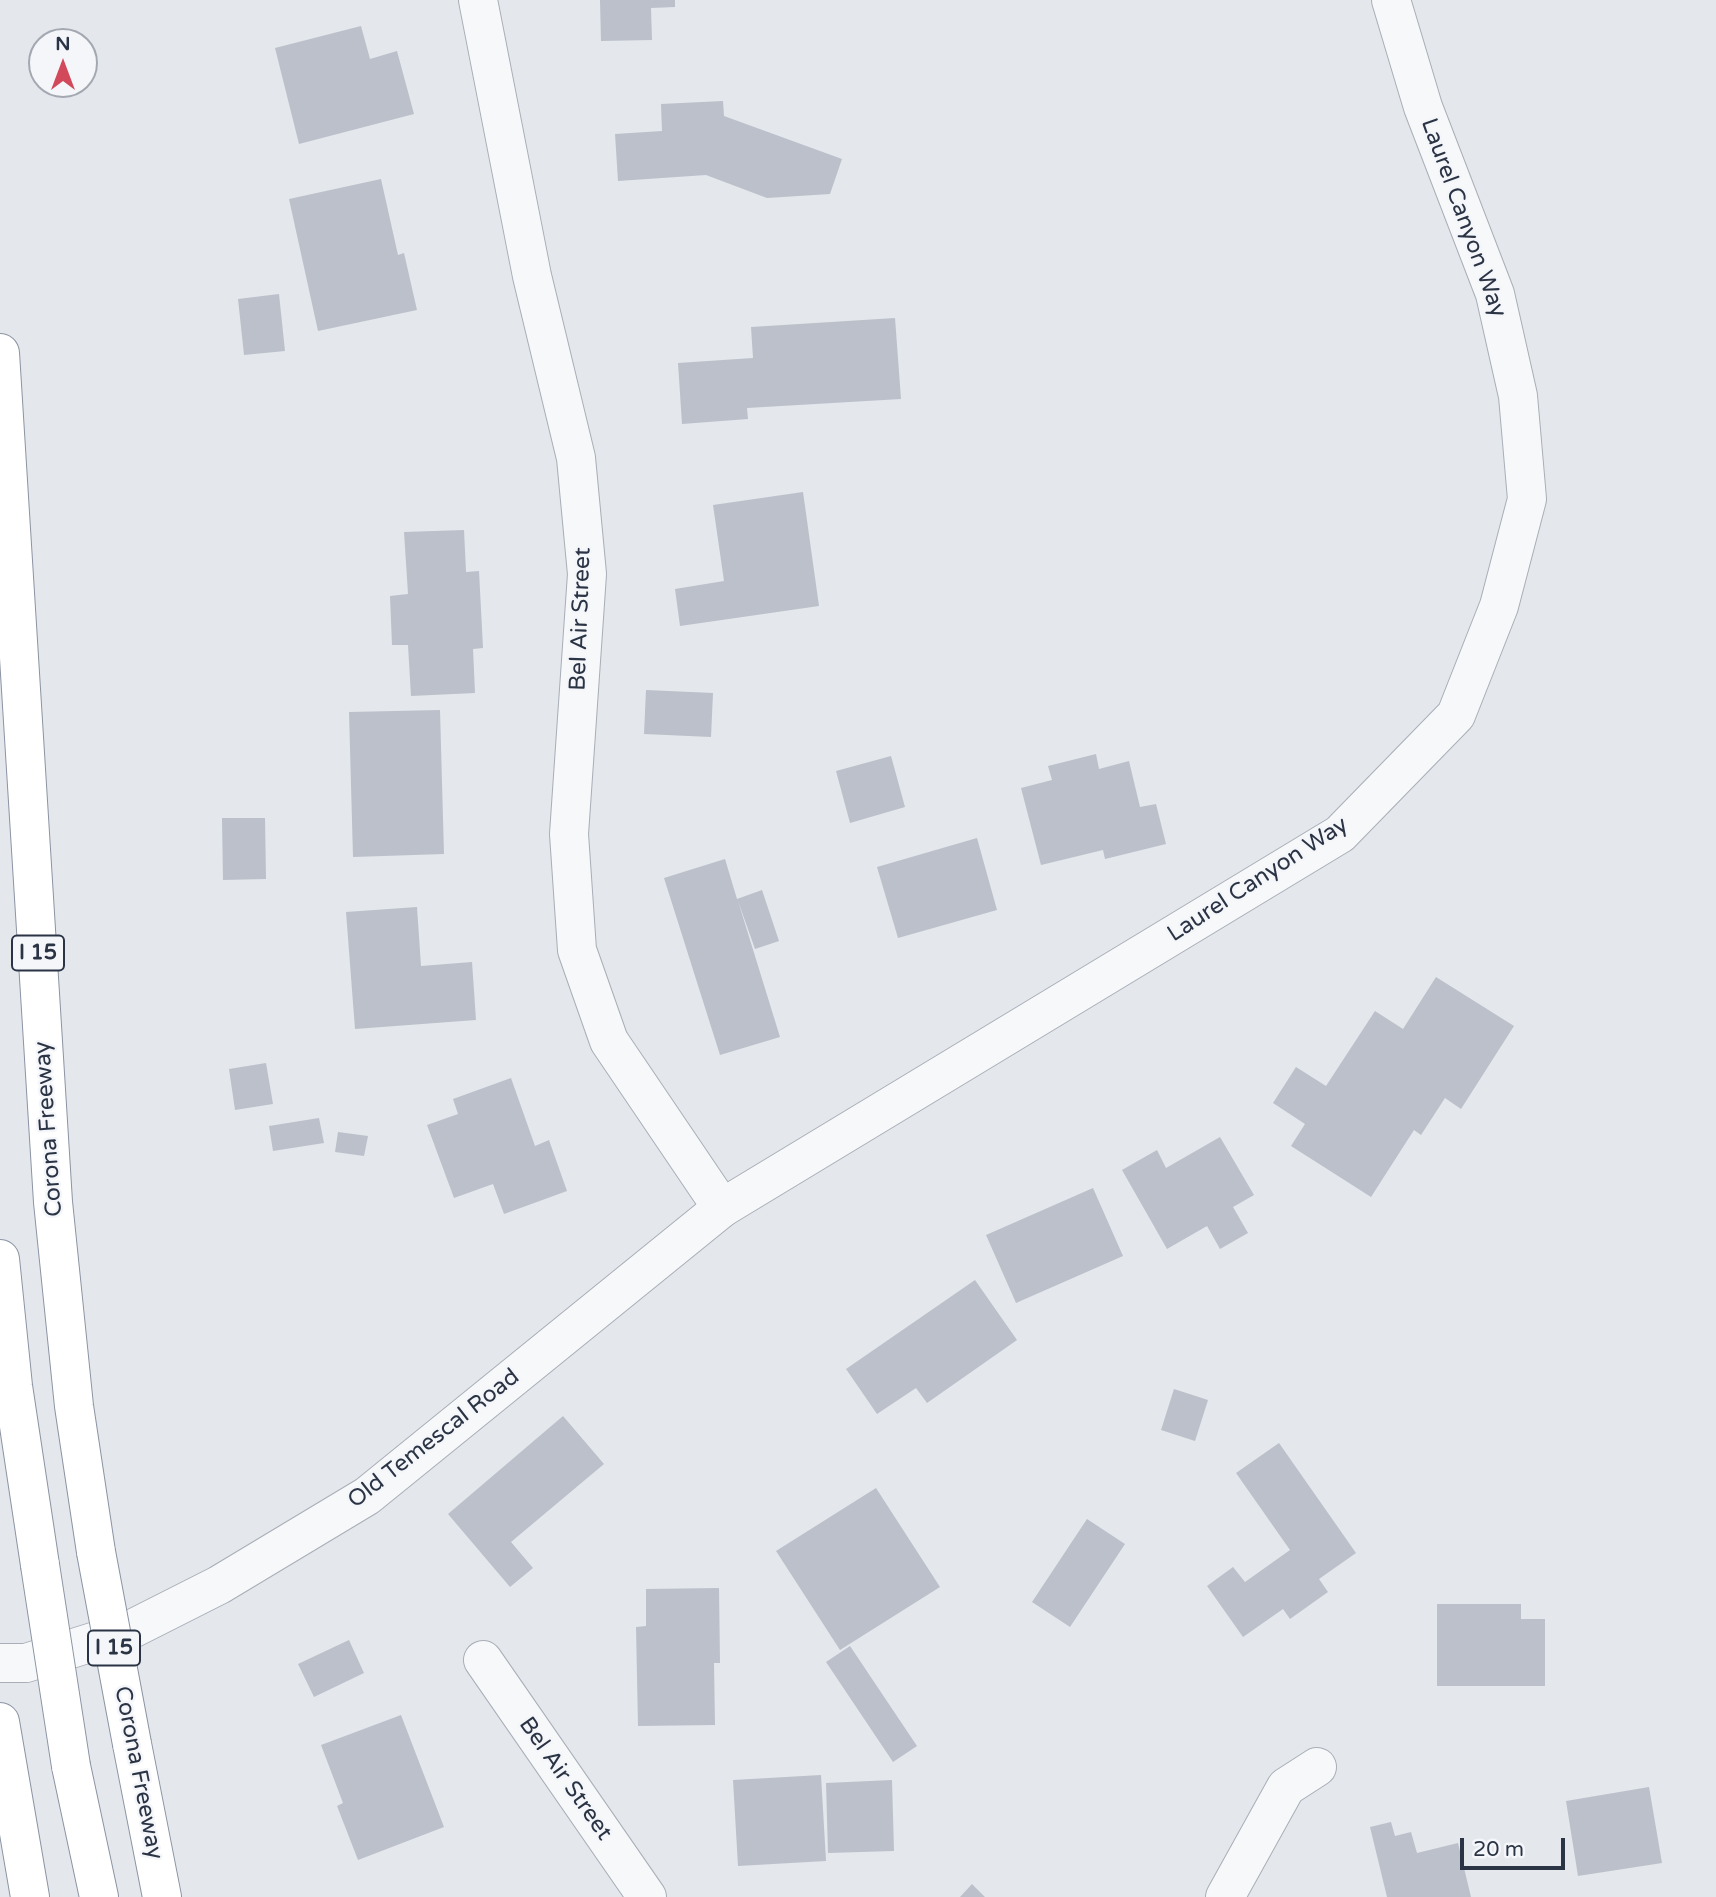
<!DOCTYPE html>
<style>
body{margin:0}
#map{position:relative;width:1716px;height:1897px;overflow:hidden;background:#e4e7ec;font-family:"Varela Round",sans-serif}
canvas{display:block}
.north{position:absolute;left:28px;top:28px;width:70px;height:70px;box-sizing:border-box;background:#f4f6f9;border:2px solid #a4a8b1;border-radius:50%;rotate:0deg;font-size:19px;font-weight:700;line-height:28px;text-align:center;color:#2b3445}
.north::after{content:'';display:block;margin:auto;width:24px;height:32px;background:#d1495b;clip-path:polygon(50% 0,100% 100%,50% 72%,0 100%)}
.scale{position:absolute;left:1460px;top:1838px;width:105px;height:32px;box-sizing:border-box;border:4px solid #2b3445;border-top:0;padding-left:9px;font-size:21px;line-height:24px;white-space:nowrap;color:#2b3445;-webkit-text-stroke:5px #f4f6f9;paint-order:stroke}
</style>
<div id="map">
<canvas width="1716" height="1897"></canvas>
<div class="north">N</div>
<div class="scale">20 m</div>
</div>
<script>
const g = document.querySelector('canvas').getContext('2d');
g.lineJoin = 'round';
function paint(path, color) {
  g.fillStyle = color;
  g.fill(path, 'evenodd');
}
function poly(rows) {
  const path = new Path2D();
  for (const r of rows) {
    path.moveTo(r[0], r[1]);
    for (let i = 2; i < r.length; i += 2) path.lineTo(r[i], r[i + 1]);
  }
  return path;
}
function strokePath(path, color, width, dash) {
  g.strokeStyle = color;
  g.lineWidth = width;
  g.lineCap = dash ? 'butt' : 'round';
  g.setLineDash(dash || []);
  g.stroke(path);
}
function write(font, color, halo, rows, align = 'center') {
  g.font = font + ' "Varela Round",sans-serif';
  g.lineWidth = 5;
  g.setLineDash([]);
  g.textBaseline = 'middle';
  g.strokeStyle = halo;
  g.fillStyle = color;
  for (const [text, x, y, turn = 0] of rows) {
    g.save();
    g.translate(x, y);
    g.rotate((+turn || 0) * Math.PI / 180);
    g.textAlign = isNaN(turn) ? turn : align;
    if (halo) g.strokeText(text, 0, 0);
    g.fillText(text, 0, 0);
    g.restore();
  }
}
paint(poly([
 [600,0,675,0,675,7,651,8,652,40,601,41],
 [361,26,370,59,397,51,414,114,299,144,275,48],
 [723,101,724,116,842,159,830,194,767,198,706,175,618,181,615,134,662,131,661,104],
 [381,179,398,255,404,253,417,310,318,331,289,199],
 [279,294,285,351,244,355,238,299],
 [895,318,901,399,747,408,748,419,682,424,678,363,753,358,751,327],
 [803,492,819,606,680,626,675,589,724,581,713,505],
 [464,530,466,572,479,571,483,648,473,649,475,693,411,696,408,645,392,645,390,596,408,594,404,532],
 [646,690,713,693,711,737,644,734],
 [440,710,444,854,353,857,349,712],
 [1096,754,1099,769,1129,761,1140,807,1156,804,1166,844,1105,859,1103,850,1041,865,1021,788,1052,780,1048,766],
 [891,756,905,807,850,823,836,771],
 [222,818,265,818,266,879,223,880],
 [977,838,997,910,898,938,877,867],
 [725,859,737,899,762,890,779,941,755,949,738,901,780,1037,720,1055,664,878],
 [417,907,421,966,472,962,476,1020,355,1029,346,912],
 [1436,977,1514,1026,1461,1109,1445,1098,1421,1135,1414,1130,1371,1197,1291,1146,1305,1124,1273,1103,1296,1067,1326,1086,1375,1011,1403,1029],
 [266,1063,273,1104,235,1110,229,1069],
 [511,1078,535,1146,549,1140,567,1191,504,1214,493,1184,454,1198,427,1125,458,1114,453,1099],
 [319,1118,324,1143,273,1151,269,1126],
 [338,1132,368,1136,364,1156,335,1152],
 [1220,1137,1254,1195,1233,1207,1248,1233,1220,1249,1207,1226,1167,1249,1122,1170,1157,1150,1166,1168],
 [1093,1188,1123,1256,1016,1303,986,1235],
 [975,1280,1017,1340,927,1403,916,1388,877,1414,846,1369],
 [1174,1389,1208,1400,1195,1441,1161,1430],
 [563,1416,604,1464,511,1542,533,1568,510,1587,448,1514],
 [1279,1443,1356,1553,1319,1579,1328,1592,1290,1619,1283,1609,1243,1637,1207,1586,1233,1567,1245,1582,1290,1550,1236,1473],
 [876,1488,940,1587,840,1650,776,1551],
 [1087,1519,1125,1544,1070,1627,1032,1602],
 [719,1588,720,1663,714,1663,715,1725,638,1726,636,1627,646,1626,646,1589],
 [1437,1604,1521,1604,1521,1619,1545,1619,1545,1686,1437,1686],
 [349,1640,364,1673,314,1697,298,1664],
 [850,1646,917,1746,893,1762,826,1662],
 [401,1715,444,1827,358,1860,337,1806,343,1803,321,1745],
 [821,1775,826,1861,738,1866,733,1780],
 [892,1780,894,1851,828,1853,826,1783],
 [1649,1787,1662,1863,1578,1876,1566,1801],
 [1391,1822,1395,1836,1411,1832,1417,1853,1458,1843,1471,1897,1387,1897,1370,1827],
 [972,1884,985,1897,960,1897]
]), '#bbc0ca');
const minor = poly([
 [478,0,532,276,576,458,587,574,569,834,577,950,609,1041,722,1208,1340,834,1456,715,1499,606,1527,499,1518,396,1495,294,1423,107,1391,0],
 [483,1660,647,1897],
 [1225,1897,1286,1787,1317,1767]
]);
const tertiary = poly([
 [0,1663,26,1663,128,1631,219,1585,367,1496,722,1208]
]);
const motorway = poly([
 [0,353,53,1202,74,1406,96,1552],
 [0,1259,13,1386,40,1565],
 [0,1722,30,1897],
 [132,1744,162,1897],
 [71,1766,99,1897]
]);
strokePath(minor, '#a9aeb7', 40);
strokePath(tertiary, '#a9aeb7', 40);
strokePath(motorway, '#8b94a3', 40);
strokePath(minor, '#f7f8fa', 38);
strokePath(tertiary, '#f7f8fa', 38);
strokePath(motorway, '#fff', 38);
const motorwayBridge = poly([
 [96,1552,132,1744],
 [40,1565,71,1766]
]);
strokePath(motorwayBridge, '#8b94a3', 40, []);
strokePath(motorwayBridge, '#fff', 38);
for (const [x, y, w] of [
 [38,953,52],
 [114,1648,52]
]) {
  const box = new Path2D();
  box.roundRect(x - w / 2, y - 17.5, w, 35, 5);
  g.fillStyle = '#f4f6f9';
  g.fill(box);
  strokePath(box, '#2b3445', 2);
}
write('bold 21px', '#2b3445', null, [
 ["I 15",38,953],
 ["I 15",114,1648]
]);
write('23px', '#2b3445', '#f4f6f9', [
 ["Laurel Canyon Way",1463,218,70],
 ["Bel Air Street",581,619,-88],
 ["Laurel Canyon Way",1258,880,-33],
 ["Corona Freeway",49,1129,-94],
 ["Old Temescal Road",434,1439,-38],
 ["Corona Freeway",138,1773,79],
 ["Bel Air Street",565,1779,55]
]);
</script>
